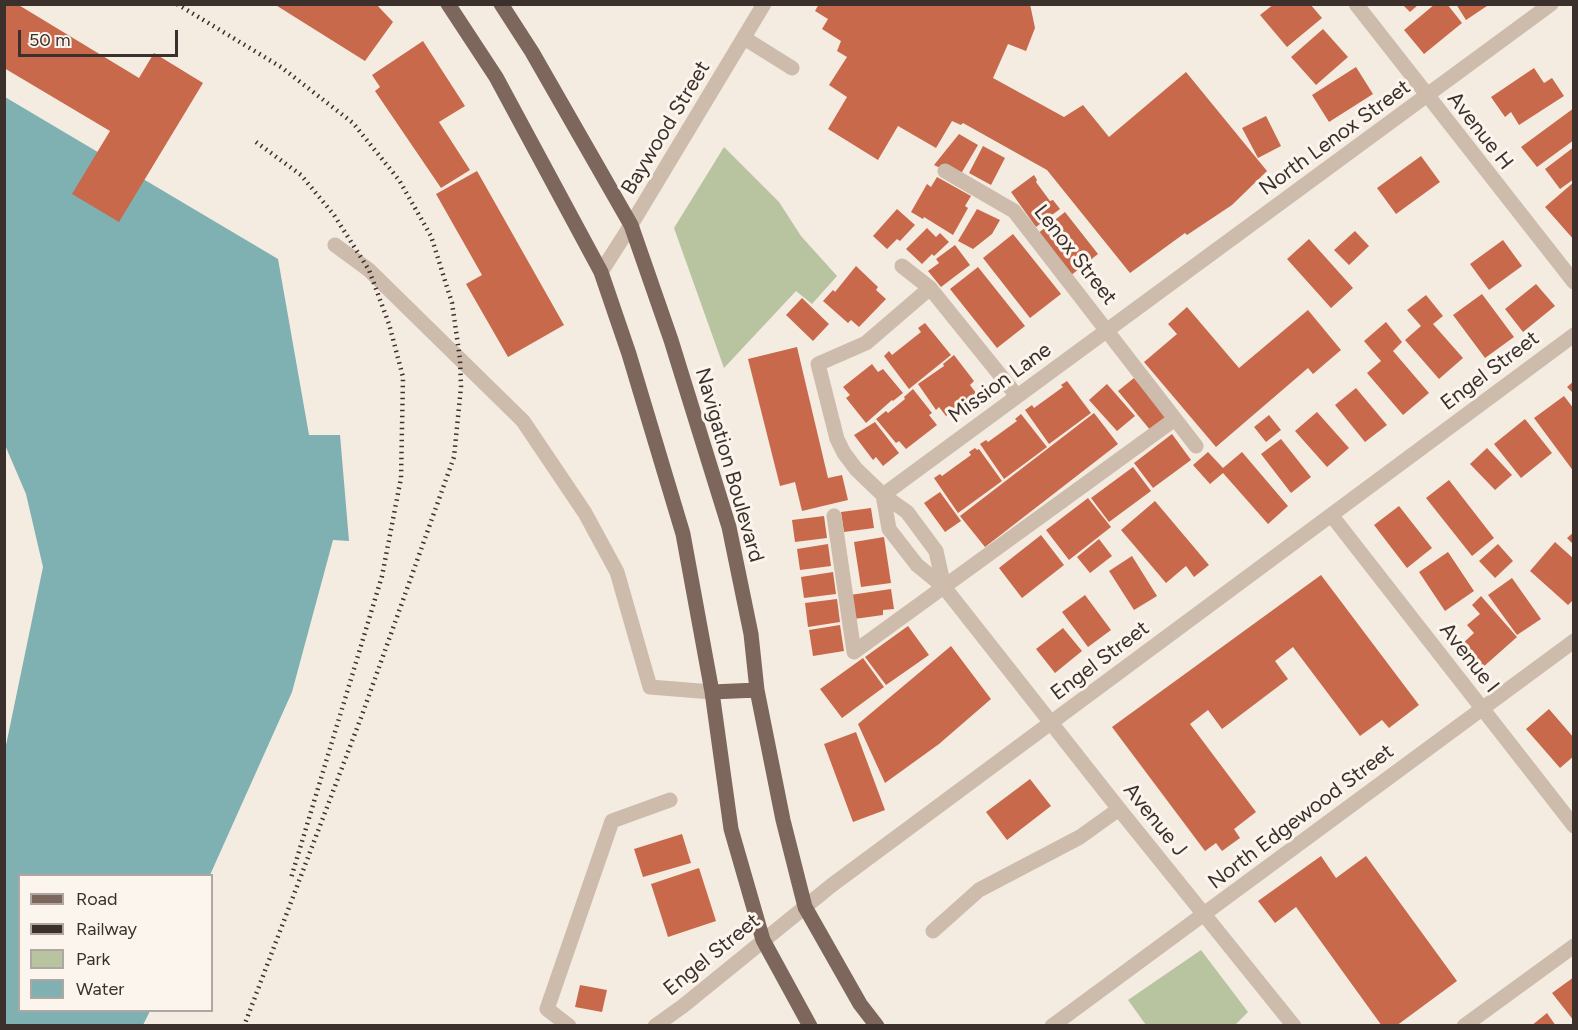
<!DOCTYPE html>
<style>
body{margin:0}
#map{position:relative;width:1578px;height:1030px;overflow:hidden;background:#f4ebe1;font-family:Figtree,sans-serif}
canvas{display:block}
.frame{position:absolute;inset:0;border:6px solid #3b302b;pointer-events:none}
.legend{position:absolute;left:18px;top:874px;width:195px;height:138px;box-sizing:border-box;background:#fbf5ee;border:2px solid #aea6a0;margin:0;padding:8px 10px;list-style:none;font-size:18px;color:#3b302b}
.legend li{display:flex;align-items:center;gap:12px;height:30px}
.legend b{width:30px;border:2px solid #aea6a0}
.scale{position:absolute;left:18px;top:30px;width:160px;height:27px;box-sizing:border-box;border:3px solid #3b302b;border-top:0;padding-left:8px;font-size:18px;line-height:21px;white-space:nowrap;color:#3b302b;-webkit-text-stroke:4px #fbf5ee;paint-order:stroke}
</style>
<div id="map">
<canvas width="1578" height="1030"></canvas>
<div class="frame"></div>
<ul class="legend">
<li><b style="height:8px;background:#7d675c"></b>Road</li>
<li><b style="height:8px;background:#3b302b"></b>Railway</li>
<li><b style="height:16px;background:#b8c4a0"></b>Park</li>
<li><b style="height:16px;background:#7fb0b2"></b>Water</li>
</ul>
<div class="scale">50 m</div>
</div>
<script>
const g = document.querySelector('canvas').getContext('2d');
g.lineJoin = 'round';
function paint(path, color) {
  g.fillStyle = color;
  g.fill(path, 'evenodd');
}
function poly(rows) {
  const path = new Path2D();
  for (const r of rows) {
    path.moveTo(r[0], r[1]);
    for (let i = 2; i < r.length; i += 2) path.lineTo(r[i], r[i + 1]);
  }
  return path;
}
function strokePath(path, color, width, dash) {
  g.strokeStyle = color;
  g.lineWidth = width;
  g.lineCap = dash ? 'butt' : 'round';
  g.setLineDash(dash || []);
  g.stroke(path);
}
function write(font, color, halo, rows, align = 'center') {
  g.font = font + ' Figtree,sans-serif';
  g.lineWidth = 6;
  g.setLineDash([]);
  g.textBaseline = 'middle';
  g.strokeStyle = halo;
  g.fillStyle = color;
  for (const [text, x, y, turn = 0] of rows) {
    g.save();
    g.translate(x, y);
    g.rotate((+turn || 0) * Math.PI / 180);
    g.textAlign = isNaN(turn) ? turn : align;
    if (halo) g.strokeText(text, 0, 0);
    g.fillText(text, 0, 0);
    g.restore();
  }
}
paint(poly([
 [724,147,779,202,801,236,837,276,812,304,796,291,724,368,674,228],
 [1201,950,1248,1012,1235,1025,1146,1025,1128,1000]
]), '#b8c4a0');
paint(poly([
 [5,97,278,259,309,435,340,435,349,541,333,540,292,692,210,875,20,876,20,1010,150,1011,143,1025,5,1026,5,750,43,567,26,494,5,445]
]), '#7fb0b2');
paint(poly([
 [4,4,17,4,139,78,154,53,203,83,119,222,72,194,110,131,4,68],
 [274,4,376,4,393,22,365,61],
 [819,4,1030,4,1035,28,1026,51,1008,44,993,78,1064,117,1083,105,1109,137,1186,72,1267,171,1232,205,1187,235,1185,233,1130,273,1047,170,963,123,961,125,952,121,936,148,898,126,878,160,828,129,847,97,829,85,847,57,837,51,841,41,822,29,828,19,815,11],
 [1274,4,1310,4,1322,18,1287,47,1260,15],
 [1435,4,1447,4,1462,23,1424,54,1404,30],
 [1456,4,1490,4,1466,20],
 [1403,5,1418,5,1410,12],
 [1323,29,1348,57,1316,85,1291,57],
 [423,41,465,106,439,122,470,170,441,188,375,91,380,87,372,75],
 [1356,67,1373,94,1329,122,1312,95],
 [1534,68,1544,83,1552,78,1564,96,1519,125,1511,112,1505,117,1491,97],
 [1574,108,1574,140,1537,167,1521,147],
 [1266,116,1281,146,1258,158,1242,128],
 [959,134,978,145,959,177,934,165],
 [983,146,1005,158,991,185,969,173],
 [1574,147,1574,179,1560,189,1545,169],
 [1421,156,1440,182,1396,214,1377,188],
 [477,171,564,325,508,357,466,284,482,275,436,194],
 [1034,175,1037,180,1036,182,1050,201,1053,200,1060,209,1036,227,1011,192],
 [937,177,971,196,965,206,968,208,953,235,924,217,923,219,911,212,927,184,931,187],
 [1574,182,1574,240,1545,207],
 [897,209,915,225,900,241,897,239,887,249,873,236],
 [977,209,1000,220,992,234,973,249,958,241],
 [1065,212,1098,254,1070,276,1037,234],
 [927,228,936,237,940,233,949,242,934,256,932,254,922,264,906,249],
 [1355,231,1369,246,1349,265,1334,250],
 [1013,234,1061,294,1030,318,983,258],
 [1309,239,1353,288,1331,308,1287,259],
 [1503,240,1522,266,1489,290,1470,264],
 [955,245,970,265,941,287,928,271,939,263,936,259],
 [856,266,878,287,876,290,886,299,859,327,851,320,848,323,823,301,833,290,835,292],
 [978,267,1025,326,997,348,950,289],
 [1536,284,1555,306,1523,332,1505,309],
 [1482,294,1514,337,1485,358,1453,315],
 [1426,295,1443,316,1433,324,1463,358,1439,379,1405,340,1421,326,1407,310],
 [802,298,829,324,813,341,786,315],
 [1187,307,1239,368,1308,310,1341,350,1313,374,1308,368,1216,447,1144,362,1177,334,1168,324],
 [1386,322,1402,342,1393,351,1429,393,1403,415,1367,373,1381,361,1364,341],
 [925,323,951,355,909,389,884,356,889,351,892,355,921,332,918,328],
 [797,347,828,478,842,475,848,500,802,511,795,482,780,486,748,359],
 [954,355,974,381,970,385,976,393,946,416,939,407,936,410,918,384,944,366,943,364],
 [872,364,878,372,883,369,903,393,893,401,892,400,866,423,846,398,850,395,843,387],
 [1134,378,1167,419,1151,431,1118,391],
 [1067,381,1091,413,1049,444,1025,410,1032,405,1034,408,1063,387,1061,385],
 [1574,381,1574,394,1567,387],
 [1107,384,1135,416,1117,431,1089,400],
 [1356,388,1387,425,1365,442,1335,405],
 [913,389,932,413,929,415,937,425,906,449,899,441,896,443,876,419,886,411,888,413,905,399,904,397],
 [1564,396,1574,409,1574,472,1534,418],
 [1317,412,1349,448,1327,467,1295,431],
 [1094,413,1118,444,985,547,960,516],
 [1021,414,1047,447,1004,479,980,444,986,440,988,442,1017,421,1015,419],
 [1269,415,1281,430,1266,442,1254,427],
 [1525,419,1552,453,1521,478,1494,444],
 [875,422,899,453,883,466,876,457,873,460,854,435],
 [1172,434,1191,460,1153,488,1134,463],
 [1281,439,1311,477,1291,493,1261,454],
 [975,448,977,450,979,449,1002,481,958,513,934,478,940,474,942,476,971,455,969,452],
 [1487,448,1512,475,1495,490,1470,464],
 [1208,452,1223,468,1242,452,1288,506,1268,524,1223,473,1210,484,1193,465],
 [1133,467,1151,491,1109,522,1091,498],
 [1449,480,1494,538,1472,556,1426,498],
 [940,492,961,521,945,532,924,503],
 [1088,498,1111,527,1069,560,1046,530],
 [1155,501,1209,565,1194,577,1186,566,1166,583,1121,530],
 [1399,506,1432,548,1407,568,1374,525],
 [871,508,874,528,844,532,841,512],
 [824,516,827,538,795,542,792,520],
 [1574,532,1574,545,1567,538],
 [1041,535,1064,565,1022,598,999,568],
 [884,537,891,583,861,587,854,542],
 [1099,539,1112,556,1090,573,1077,557],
 [1555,542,1574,559,1574,599,1568,605,1530,571],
 [828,544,831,566,800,570,797,549],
 [1498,544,1513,561,1495,578,1479,561],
 [1448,552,1474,591,1445,611,1419,572],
 [1132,556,1157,596,1134,610,1109,571],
 [833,572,836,594,804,598,801,577],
 [1321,575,1419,705,1389,728,1382,720,1360,736,1293,647,1275,661,1288,679,1222,729,1208,710,1190,724,1256,812,1234,829,1240,838,1222,851,1216,843,1205,851,1112,727],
 [1512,578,1541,619,1517,635,1488,595],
 [891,589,894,609,883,610,883,615,854,619,850,595],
 [1085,595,1111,630,1088,647,1062,612],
 [1481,596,1517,637,1482,668,1462,644,1474,633,1467,625,1480,614,1472,605],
 [837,599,840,622,808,627,805,603],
 [840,625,844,651,813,656,809,630],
 [908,626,929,655,886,685,865,657],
 [1063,628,1082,651,1055,673,1036,649],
 [951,646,991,699,939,744,885,783,858,724],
 [863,658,884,687,842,718,820,689],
 [1549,709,1574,738,1574,756,1560,768,1526,729],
 [856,732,885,810,853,822,824,744],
 [1030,779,1051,806,1007,840,986,812],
 [682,834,691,863,643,877,634,849],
 [1321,856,1336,878,1366,856,1457,981,1396,1026,1382,1026,1296,907,1275,923,1258,901],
 [699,868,716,921,668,937,651,884],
 [1574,977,1574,1021,1552,993],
 [580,985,607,990,602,1012,575,1007],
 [1547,1013,1556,1026,1531,1026]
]), '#c8694b');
strokePath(poly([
 [1356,4,1574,282],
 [744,38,792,68],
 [945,171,1014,211,1196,446],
 [335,245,369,270,523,421,585,513,617,572,650,687,712,692],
 [902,266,930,288,1017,396],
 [601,272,631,225,764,4],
 [930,288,866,343,818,364,837,439,844,453,856,469,883,495,907,512,936,551,944,587],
 [883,495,1551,4],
 [883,495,889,529,917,565,944,587,1119,809,1294,1026],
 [834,516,854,652,1175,419],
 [1332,516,1574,826],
 [933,931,979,890,1080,837,1119,809],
 [569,1026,547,1009,612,821,670,800],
 [655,1026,683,1006,832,885,1574,335],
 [1052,1026,1574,641],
 [1464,1026,1574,946]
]), '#cdbbac', 15);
strokePath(poly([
 [448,4,496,77,601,272,629,354,683,534,712,692,731,829,763,940,810,1026],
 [501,4,532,52,631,225,671,340,729,527,751,634,757,690,783,820,805,907,860,1004,877,1026],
 [712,692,757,690]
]), '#7d675c', 15);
strokePath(poly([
 [177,4,281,67,353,123,399,180,431,236,452,303,460,359,461,387,454,457,362,715,244,1026],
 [256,142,301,175,334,215,369,270,389,324,403,377,401,478,382,576,291,878]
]), '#3b302b', 4.5, [1.5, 4.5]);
write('21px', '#3b302b', '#fbf5ee', [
 ["Baywood Street",666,128,-59],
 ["Avenue H",1480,131,52],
 ["North Lenox Street",1335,138,-36],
 ["Lenox Street",1075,255,52],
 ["Engel Street",1490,371,-37],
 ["Mission Lane",1000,383,-36],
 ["Navigation Boulevard",729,465,74],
 ["Avenue I",1469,658,52],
 ["Engel Street",1100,661,-37],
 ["North Edgewood Street",1301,817,-37],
 ["Avenue J",1155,820,51],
 ["Engel Street",712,955,-39]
]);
</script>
